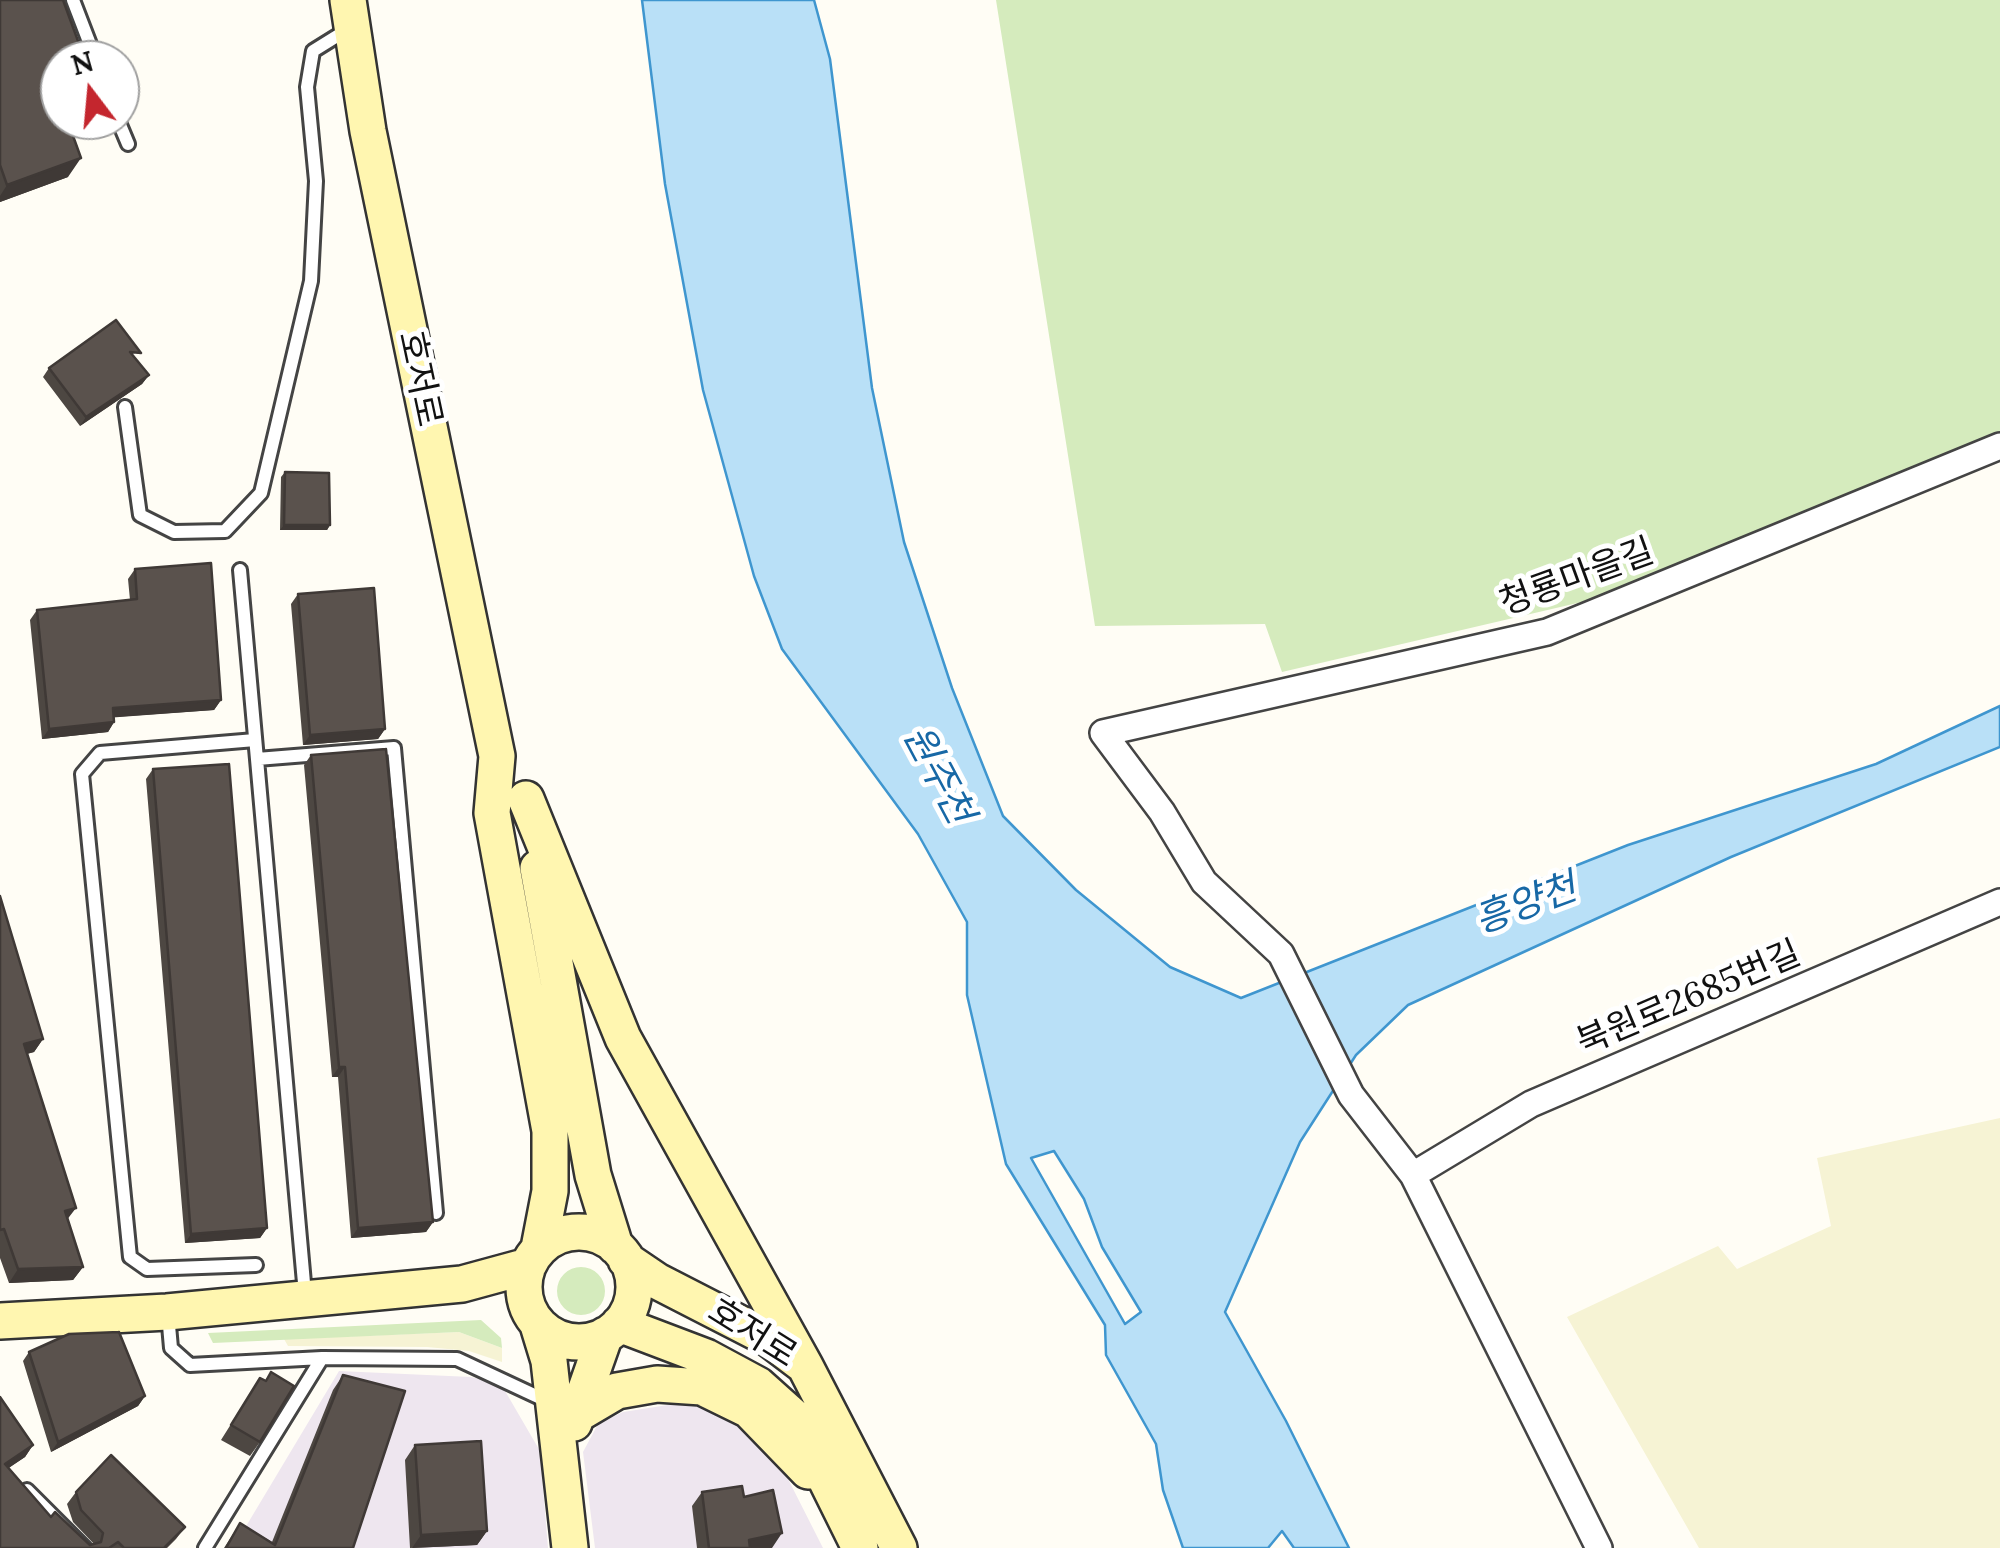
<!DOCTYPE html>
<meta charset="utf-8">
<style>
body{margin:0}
#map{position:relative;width:2000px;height:1548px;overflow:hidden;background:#fffdf5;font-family:Lora,serif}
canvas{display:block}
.north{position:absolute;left:40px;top:40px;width:100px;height:100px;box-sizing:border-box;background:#fff;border:2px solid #a0a0a0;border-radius:50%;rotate:344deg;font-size:28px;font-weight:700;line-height:40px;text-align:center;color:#111}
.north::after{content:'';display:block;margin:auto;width:35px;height:45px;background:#c4262e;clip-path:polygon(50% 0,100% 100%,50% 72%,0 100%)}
</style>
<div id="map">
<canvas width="2000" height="1548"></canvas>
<div class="north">N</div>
</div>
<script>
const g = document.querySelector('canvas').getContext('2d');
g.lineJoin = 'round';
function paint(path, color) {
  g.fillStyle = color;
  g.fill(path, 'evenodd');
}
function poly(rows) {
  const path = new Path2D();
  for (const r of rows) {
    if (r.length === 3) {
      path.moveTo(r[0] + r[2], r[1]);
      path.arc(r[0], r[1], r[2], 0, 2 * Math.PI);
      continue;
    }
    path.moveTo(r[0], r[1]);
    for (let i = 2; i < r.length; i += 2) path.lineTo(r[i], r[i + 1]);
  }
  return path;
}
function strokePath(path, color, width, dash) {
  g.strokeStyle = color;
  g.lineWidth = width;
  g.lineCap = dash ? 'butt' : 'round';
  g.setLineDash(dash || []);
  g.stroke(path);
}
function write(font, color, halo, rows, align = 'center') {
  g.font = font + ' Lora,"Noto Sans KR",serif';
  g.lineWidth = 10;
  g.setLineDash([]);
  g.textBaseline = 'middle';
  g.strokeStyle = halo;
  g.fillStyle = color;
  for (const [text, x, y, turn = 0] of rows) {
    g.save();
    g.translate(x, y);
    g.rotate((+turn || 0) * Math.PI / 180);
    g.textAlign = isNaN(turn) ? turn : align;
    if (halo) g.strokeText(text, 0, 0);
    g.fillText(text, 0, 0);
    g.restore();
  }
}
paint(poly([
 [339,1371,471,1377,501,1384,540,1451,548,1548,233,1548],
 [687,1402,742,1424,783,1469,823,1548,595,1548,583,1452,598,1424,623,1412]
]), '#eee6ef');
paint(poly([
 [2000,1118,2000,1548,1699,1548,1567,1317,1718,1246,1737,1269,1831,1226,1817,1158],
 [459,1332,502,1348,502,1362,469,1351,427,1347,288,1346,284,1339]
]), '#f6f3d4');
paint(poly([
 [996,0,2000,0,2000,432,1616,594,1282,672,1265,624,1095,626],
 [581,1291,24],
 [481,1320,501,1338,502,1348,459,1332,213,1343,208,1333]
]), '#d5ebbd');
const water = poly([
 [642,0,814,0,830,59,872,388,904,542,952,688,1003,816,1076,890,1170,967,1241,998,1628,845,1876,764,2000,706,2000,747,1731,857,1408,1005,1356,1055,1300,1142,1225,1312,1286,1421,1349,1548,1294,1548,1282,1531,1268,1548,1183,1548,1163,1490,1156,1444,1106,1355,1105,1325,1006,1164,967,995,967,922,918,834,782,649,754,576,703,390,665,184,642,0],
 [1054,1151,1084,1199,1102,1247,1141,1312,1125,1324,1031,1158,1054,1151]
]);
paint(water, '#b9e0f7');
strokePath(water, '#3f96cf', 2.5);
const lane = poly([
 [73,0,96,60],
 [118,120,128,144],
 [125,407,140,515,174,532,225,531,261,493,311,281,316,181,307,87,313,51,350,28],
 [240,570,305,1294],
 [255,740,100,753,82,774,130,1257,147,1269,256,1265],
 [257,759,394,748,436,1213],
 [168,1314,171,1348,190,1365,322,1358,457,1359,549,1402],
 [27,1490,85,1548],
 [205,1548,322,1358]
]);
const street = poly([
 [1413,1175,1531,1104,2000,902],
 [1599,1548,1413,1175,1351,1095,1281,954,1204,882,1162,812,1103,733,1547,632,2000,446]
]);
const secondary = poly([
 [348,0,368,131,497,756,492,813,550,1131,550,1191,539,1248],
 [526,799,623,1038,805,1366],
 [538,868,593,1175,615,1246],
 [579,1287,55],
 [626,1260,657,1281,768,1338,805,1366,899,1548],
 [0,1321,167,1312,462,1284,528,1266],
 [619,1324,706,1357,758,1385,796,1419,860,1548],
 [538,1325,549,1361,570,1548],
 [578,1414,617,1391,657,1384,702,1387,749,1410,808,1471],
 [574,1423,605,1335]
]);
strokePath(lane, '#444', 18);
strokePath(street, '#444', 30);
strokePath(secondary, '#333', 40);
strokePath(lane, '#fff', 12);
strokePath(street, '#fff', 25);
strokePath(secondary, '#fff6b0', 35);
paint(poly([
 [0,0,60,120,95,120,90,128,72,135,68,177,0,202],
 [136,359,149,375,142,384,80,426,43,377,49,368],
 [285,472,330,525,327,530,280,530,281,477],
 [135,569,221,700,214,710,114,717,114,722,108,732,42,739,30,620,37,610,130,600,128,579],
 [298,594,385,729,378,739,303,745,291,604],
 [311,755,433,1222,426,1232,351,1238,338,1077,332,1077,304,765],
 [153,769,267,1228,260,1238,185,1243,146,779],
 [0,896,43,1039,34,1052,27,1054,68,1219,83,1267,73,1280,9,1283,0,1258],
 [29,1352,145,1396,138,1406,51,1452,23,1361],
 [271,1372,260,1442,250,1456,221,1440,260,1378,265,1381],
 [343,1375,353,1548,224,1548,240,1523,272,1542,333,1390],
 [0,1397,33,1445,25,1457,8,1468,51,1517,90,1545,94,1544,73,1522,67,1504,76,1492,185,1527,176,1539,167,1548,0,1548],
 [415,1445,487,1531,477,1545,410,1548,405,1460],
 [702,1492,744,1497,772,1548,697,1548,692,1506]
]), '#4d4742');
paint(poly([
 [74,120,95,120,90,128,54,141,68,122],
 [81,158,68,177,0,202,0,196,7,185],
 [149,375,142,384,80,426,86,417],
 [284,525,330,525,327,530,280,530],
 [221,700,214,710,106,718,113,708],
 [114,722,108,732,42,739,49,729],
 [385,729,378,739,303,745,310,735],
 [43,1039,34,1052,14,1057,24,1044],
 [339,1067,345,1067,338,1077,332,1077],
 [76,1208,66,1221,65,1211],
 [433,1222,426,1232,351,1238,358,1228],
 [267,1228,260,1238,185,1243,191,1234],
 [83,1267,73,1280,9,1283,18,1269],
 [145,1396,138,1406,51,1452,58,1442],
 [33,1445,25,1457,0,1474,5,1464],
 [487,1531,477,1545,412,1548,421,1535],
 [782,1533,772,1548,743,1548,749,1540]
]), '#3f3936');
const building = poly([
 [0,0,63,0,85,60,60,60,60,120,74,120,68,122,81,158,7,185,0,165,0,0],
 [116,320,141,353,130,352,149,375,86,417,49,368,116,320],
 [285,472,329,473,330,525,284,525,285,472],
 [211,563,221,700,113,708,114,722,49,729,37,610,137,599,135,569,211,563],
 [374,588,385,729,310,735,298,594,374,588],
 [386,749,433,1222,358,1228,345,1067,339,1067,311,755,386,749],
 [229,764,267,1228,191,1234,153,769,229,764],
 [0,896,43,1039,24,1044,76,1208,65,1211,83,1267,18,1269,4,1229,0,1230,0,896],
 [119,1332,145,1396,58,1442,29,1352,69,1334,119,1332],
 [271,1372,294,1386,260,1442,231,1425,260,1378,266,1381,271,1372],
 [343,1375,405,1391,353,1548,226,1548,240,1523,275,1545,343,1375],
 [0,1397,33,1445,5,1464,51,1517,55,1512,90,1545,101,1542,103,1533,81,1510,76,1492,111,1455,185,1527,164,1548,124,1548,118,1542,109,1548,0,1548,0,1397],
 [481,1441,487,1531,421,1535,415,1445,481,1441],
 [742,1486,744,1497,773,1490,782,1533,749,1540,750,1548,709,1548,702,1492,742,1486]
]);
paint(building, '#5a524d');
strokePath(building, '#3f3936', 2.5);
write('35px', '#111', '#fff', [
 ["호저로",419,379,78],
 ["청룡마을길",1577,578,-20],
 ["북원로2685번길",1689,999,-23],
 ["호저로",752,1334,32]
]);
write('italic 38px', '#1768a6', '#fff', [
 ["원주천",937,775,62],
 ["흥양천",1526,905,-20]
]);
</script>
